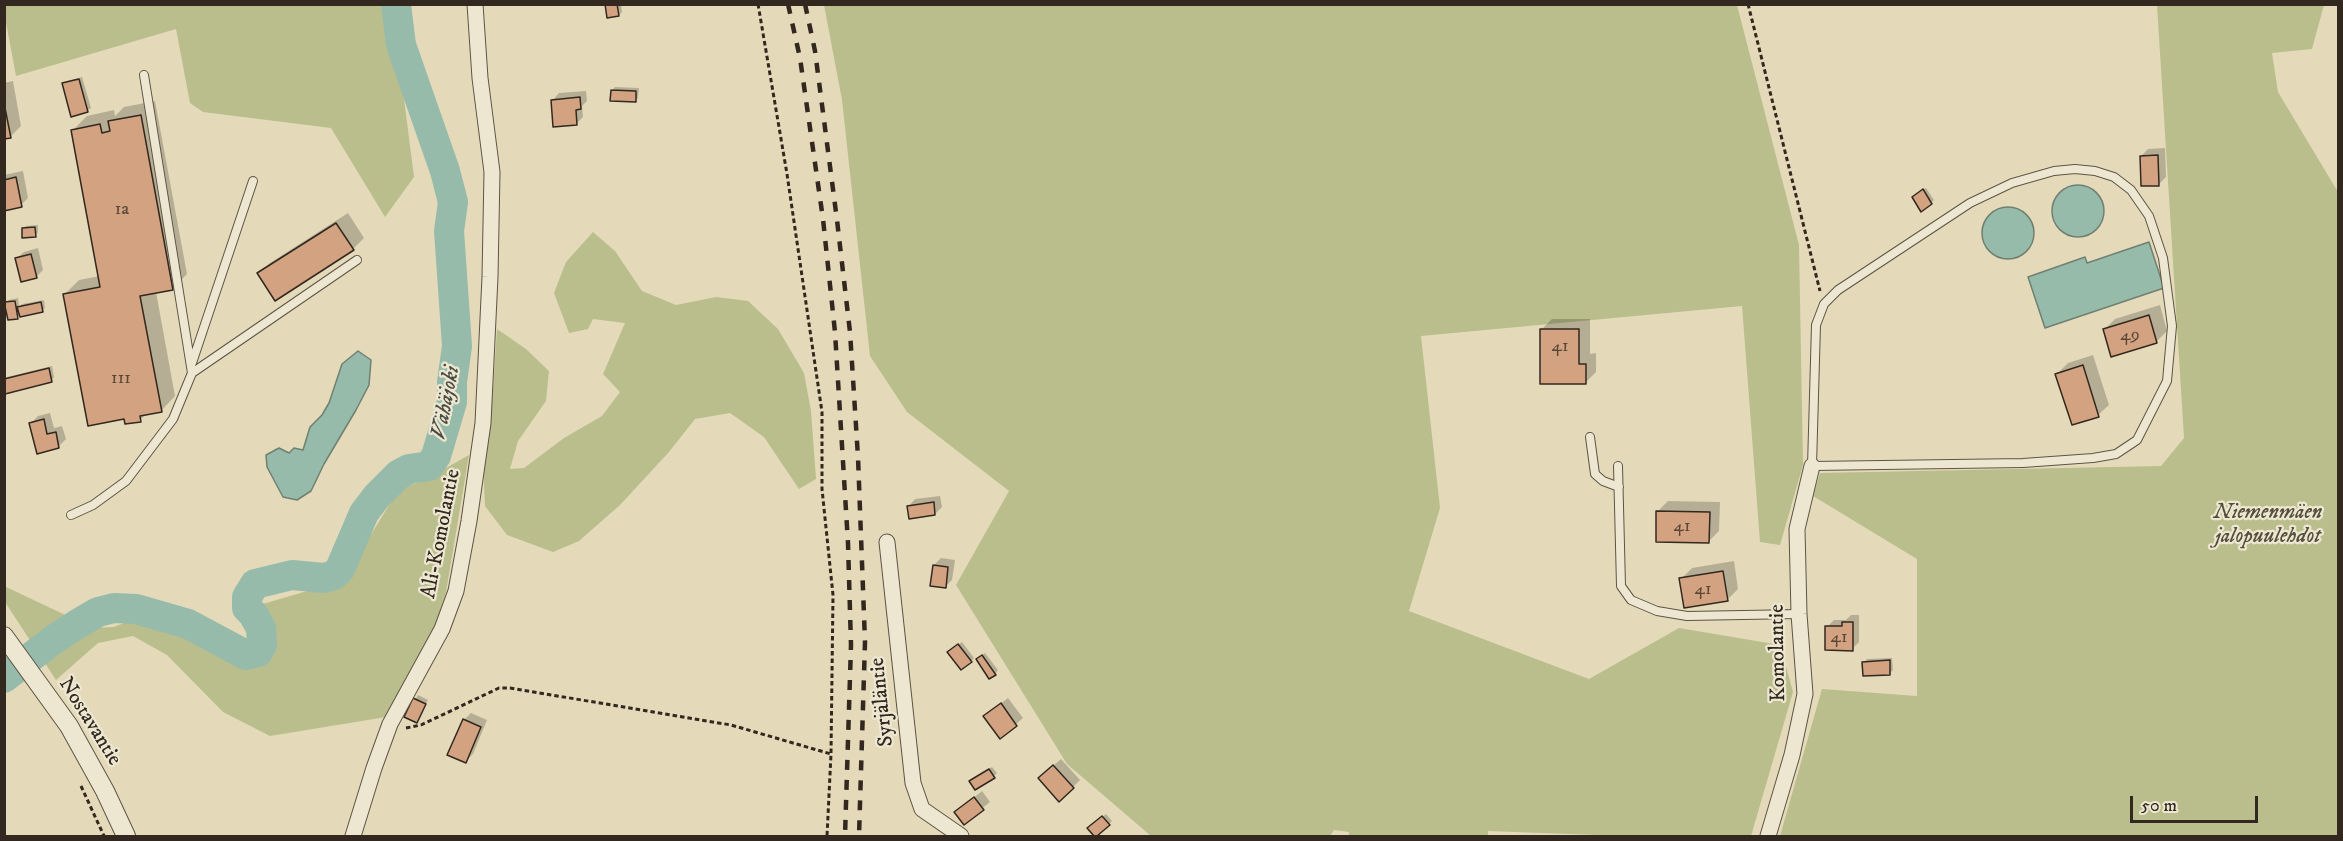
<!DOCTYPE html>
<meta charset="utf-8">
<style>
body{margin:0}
#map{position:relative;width:2343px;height:841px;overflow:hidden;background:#e4dab9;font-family:"IM FELL DW Pica",serif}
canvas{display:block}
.frame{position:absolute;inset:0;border:6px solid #32281f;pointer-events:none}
.scale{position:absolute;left:2130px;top:796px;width:128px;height:27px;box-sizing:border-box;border:3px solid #32281f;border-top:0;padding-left:8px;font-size:18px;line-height:21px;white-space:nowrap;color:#32281f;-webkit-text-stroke:4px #ede7d2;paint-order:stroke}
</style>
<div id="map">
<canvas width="2343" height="841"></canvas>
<div class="frame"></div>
<div class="scale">50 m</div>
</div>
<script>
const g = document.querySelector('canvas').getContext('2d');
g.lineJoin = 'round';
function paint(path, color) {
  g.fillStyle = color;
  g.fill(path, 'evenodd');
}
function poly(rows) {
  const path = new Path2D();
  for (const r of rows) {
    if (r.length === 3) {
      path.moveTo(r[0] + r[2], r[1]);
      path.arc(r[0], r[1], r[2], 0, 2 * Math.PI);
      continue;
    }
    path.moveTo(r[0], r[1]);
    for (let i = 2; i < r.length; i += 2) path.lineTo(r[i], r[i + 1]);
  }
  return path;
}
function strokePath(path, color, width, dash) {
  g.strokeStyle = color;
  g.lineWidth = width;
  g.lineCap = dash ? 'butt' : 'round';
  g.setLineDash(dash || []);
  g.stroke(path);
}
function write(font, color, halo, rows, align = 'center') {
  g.font = font + ' "IM FELL DW Pica",serif';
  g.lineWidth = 4.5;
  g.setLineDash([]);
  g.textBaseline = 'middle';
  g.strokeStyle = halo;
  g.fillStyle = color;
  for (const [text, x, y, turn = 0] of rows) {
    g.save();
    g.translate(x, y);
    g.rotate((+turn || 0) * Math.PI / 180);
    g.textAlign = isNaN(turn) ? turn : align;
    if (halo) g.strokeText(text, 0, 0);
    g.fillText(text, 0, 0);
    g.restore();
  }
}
paint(poly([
 [4,5,392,5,414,177,385,217,331,128,203,112,190,103,176,29,16,76,5,17],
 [824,5,1737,5,1799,245,1803,465,1780,545,1760,542,1742,306,1421,336,1440,508,1409,611,1589,679,1679,628,1780,645,1793,692,1751,836,1624,836,1488,831,1488,836,1349,836,1349,832,1334,830,1330,836,1151,836,1067,764,956,585,1009,491,907,412,870,356,842,100],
 [2157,5,2324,5,2312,49,2272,53,2278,92,2338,192,2338,836,1780,836,1822,689,1917,696,1917,559,1813,496,1820,473,2161,466,2184,438],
 [593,232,615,251,642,291,676,305,716,297,748,301,778,329,804,373,811,411,816,479,799,489,764,437,730,413,695,419,669,452,620,505,579,541,553,552,507,535,485,506,483,461,493,390,497,329,526,349,549,371,546,401,518,441,510,469,524,468,564,438,602,416,620,392,603,374,625,323,593,319,588,329,569,333,554,293,566,262],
 [469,455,446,592,435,627,386,717,270,736,223,712,167,655,133,636,98,643,56,680,5,602,4,586,93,628,114,627,129,621,176,632,228,655,251,661,268,648,265,629,256,606,338,582,359,554,399,489,425,480]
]), '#b9be8c');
const water = poly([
 [2078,211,26],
 [2008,233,26],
 [2149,242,2164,288,2045,328,2028,277,2085,257,2087,263,2149,242],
 [358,351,371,360,369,385,356,410,324,464,311,491,297,500,283,497,267,467,266,455,279,448,289,453,294,448,303,450,310,427,322,415,329,403,342,364,358,351]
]);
paint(water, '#97bbaa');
strokePath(water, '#6f8072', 1.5);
paint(poly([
 [606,4,621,4,622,12,619,15],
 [82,77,91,108,87,111,64,84,67,81],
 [13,81,21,126,10,137,4,138,4,83],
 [615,87,639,88,638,98,635,101,612,90],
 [586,91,587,101,582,106,583,117,576,124,552,101,559,93],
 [155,101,187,274,173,289,156,292,175,396,161,411,147,413,140,420,65,294,79,280,100,276,73,130,87,116,114,110,115,116,124,107],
 [2165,148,2166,177,2159,184,2141,156,2148,149],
 [23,171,28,198,21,205,4,209,4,175],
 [1926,188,1934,200,1931,203,1917,194],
 [348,213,364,238,353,249,259,274,270,263],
 [38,225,38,232,35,236,23,229,26,226],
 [38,248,43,270,36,277,16,259,24,252],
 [18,298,19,307,22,304,44,300,45,308,42,311,21,314,17,317,6,303,9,300],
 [2160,305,2167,331,2156,342,2104,330,2115,319],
 [1552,319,1590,319,1590,354,1596,353,1596,372,1585,383,1541,330],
 [2093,355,2109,405,2098,415,2057,374,2068,363],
 [52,366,54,377,51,381,4,380,7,377],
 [50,413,54,428,62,426,66,439,59,446,31,423,38,416],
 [940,496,942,507,935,514,908,507,915,499],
 [1668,501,1720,502,1719,531,1708,542,1657,512],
 [941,558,955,560,952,580,945,587,934,565],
 [1734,561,1738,589,1727,600,1681,579,1692,568],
 [1851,615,1859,615,1859,642,1852,649,1827,627,1834,620,1846,620],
 [962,642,974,658,971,661,952,649],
 [985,653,998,670,995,674,981,656],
 [1892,658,1893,670,1890,673,1864,663,1867,659],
 [418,695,428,700,417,721,406,716],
 [1008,698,1023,718,1001,737,985,716],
 [471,713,487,720,473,754,466,761,464,720],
 [1061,759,1080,780,1073,787,1047,771],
 [992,767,997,773,994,776,974,778],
 [982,791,990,802,964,823,956,812],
 [1106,814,1112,821,1109,824,1092,825]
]), '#0003');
strokePath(poly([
 [4,678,53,640,76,625,98,612,114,608,136,609,188,624,246,655,258,652,262,645,261,628,253,614,247,608,247,597,255,584,292,575,324,578,334,575,340,569,364,513,377,496,398,475,409,469,429,466,436,456,452,402,452,382,457,346,449,231,453,202,445,171,401,45,396,4]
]), '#97bbaa', 30);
const building = poly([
 [605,4,617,4,619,16,607,18,605,4],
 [79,79,88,112,71,117,62,83,79,79],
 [611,90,636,91,636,102,610,101,611,90],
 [580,97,581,109,576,110,577,125,553,127,551,100,580,97],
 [4,103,11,138,4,139,4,103],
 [141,115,173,290,140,296,162,412,140,416,141,422,125,424,124,419,88,426,63,294,100,287,71,130,100,124,102,133,110,131,108,121,141,115],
 [2158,155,2159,186,2141,186,2140,156,2158,155],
 [16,177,22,207,4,211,4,180,16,177],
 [1923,189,1932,204,1921,212,1912,197,1923,189],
 [336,223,354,250,275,301,257,273,336,223],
 [35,227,36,237,22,238,22,228,35,227],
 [31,254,37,278,21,282,15,258,31,254],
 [15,301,18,319,8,320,4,302,15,301],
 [41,302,43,312,20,317,17,307,41,302],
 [2149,315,2157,343,2111,357,2103,329,2149,315],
 [1540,329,1579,329,1579,364,1586,364,1586,384,1540,384,1540,329],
 [2083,365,2099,417,2072,425,2055,374,2083,365],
 [49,368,52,382,5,394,4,379,49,368],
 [44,419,47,434,56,432,59,448,37,454,29,423,44,419],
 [934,502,935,515,909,519,907,506,934,502],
 [1656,511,1710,512,1709,543,1656,542,1656,511],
 [933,565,948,567,946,588,930,586,933,565],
 [1723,571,1728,601,1684,608,1679,578,1723,571],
 [1842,622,1853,622,1853,651,1825,650,1825,626,1842,626,1842,622],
 [958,644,972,662,961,670,947,652,958,644],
 [982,655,996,675,989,679,976,659,982,655],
 [1890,660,1890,675,1863,676,1862,662,1890,660],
 [413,698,426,704,417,723,404,717,413,698],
 [1001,703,1017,726,1000,739,983,716,1001,703],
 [463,719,481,727,466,763,447,755,463,719],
 [1053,765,1074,788,1059,802,1038,778,1053,765],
 [989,769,995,778,975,790,969,781,989,769],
 [974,797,984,810,964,825,954,812,974,797],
 [1102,816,1110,825,1097,836,1094,836,1087,828,1102,816]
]);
paint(building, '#d3a381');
strokePath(building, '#32281f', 1.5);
const service = poly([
 [2075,169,2095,171,2114,177,2131,190,2149,216,2163,258,2172,326,2167,381,2137,440,2116,454,2093,458,2023,463,1812,466,1816,325,1824,304,1838,290,1970,203,2012,183,2054,171,2075,169],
 [192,363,253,181],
 [192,373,357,260],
 [1590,437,1595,474,1603,481,1619,487],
 [1618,466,1621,586,1631,600,1657,611,1687,616,1799,614],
 [71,515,93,505,126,481,173,419,192,373,144,75]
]);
const minor = poly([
 [887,542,913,783,922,809,961,836],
 [353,836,374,768,390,724,442,629,456,591,469,521,483,423,490,277,492,172,480,78,475,4],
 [1768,836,1792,755,1805,694,1799,614,1797,529,1812,466]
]);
const tertiary = poly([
 [4,636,69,726,105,791,126,836]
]);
strokePath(service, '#5e5446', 10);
strokePath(minor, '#5e5446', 17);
strokePath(tertiary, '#5e5446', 20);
strokePath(poly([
 [758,4,787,174,822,412,822,489,833,595,831,754,827,836],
 [1748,4,1820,291],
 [406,728,421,725,499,688,510,688,731,725,831,754],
 [81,786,104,836]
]), '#32281f', 3, [4.5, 3]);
strokePath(service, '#ede7d2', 8);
strokePath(minor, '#ede7d2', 15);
strokePath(tertiary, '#ede7d2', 18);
strokePath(poly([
 [788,4,800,58,823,219,835,332,848,543,851,645,845,836],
 [805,4,815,51,837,220,850,332,858,457,865,642,859,836]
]), '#32281f', 4.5, [10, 10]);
write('18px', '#5a4738', null, [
 ["1a",122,210],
 ["49",2130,336],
 ["41",1560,347],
 ["111",121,379],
 ["41",1682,527],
 ["41",1703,590],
 ["41",1839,638]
]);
write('italic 21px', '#544e3a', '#ede7d2', [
 ["Niemenmäen",2268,514],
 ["jalopuulehdot",2268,538]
]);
write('21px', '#32281f', '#ede7d2', [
 ["Ali-Komolantie",442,534,-79],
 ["Komolantie",1779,653,-91],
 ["Syrjäläntie",883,702,-96],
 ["Nostavantie",89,722,58]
]);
write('italic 22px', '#4b4d42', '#ede7d2', [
 ["Vähäjoki",447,403,-79]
]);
</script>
